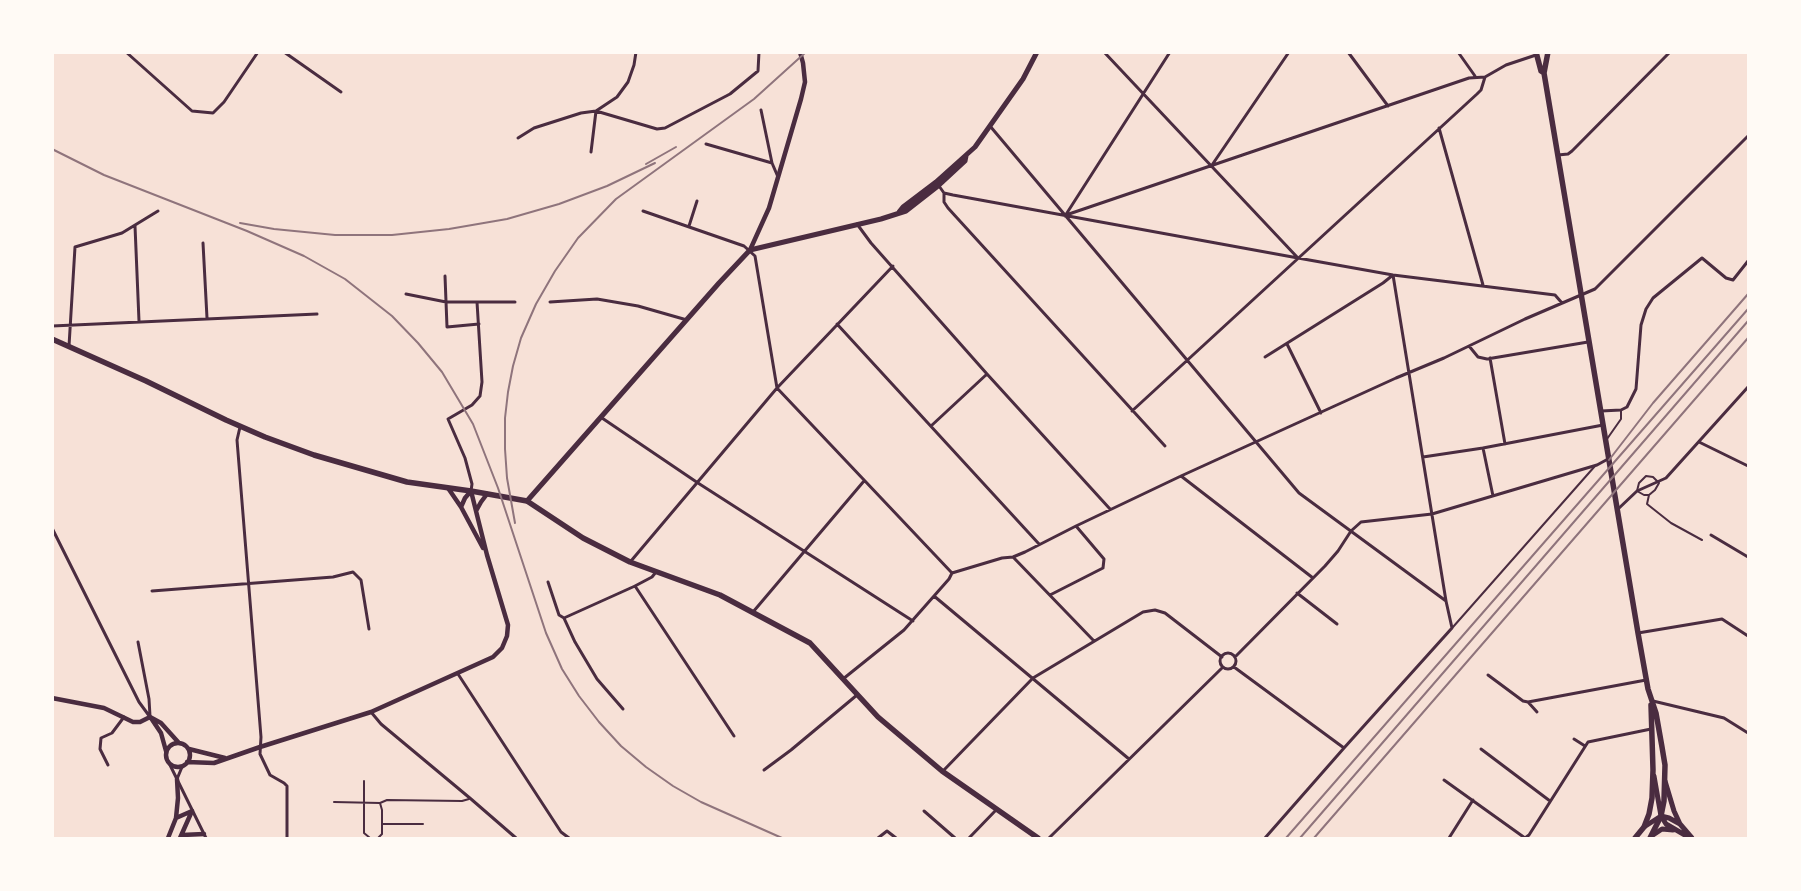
<!DOCTYPE html>
<style>
body{margin:0}
#map{position:relative;width:1801px;height:891px;overflow:hidden;background:#f7e1d7;font-family:Helvetica,sans-serif}
canvas{display:block}
.frame{position:absolute;inset:0;border:54px solid #fffaf5;pointer-events:none}
</style>
<div id="map">
<canvas width="1801" height="891"></canvas>
<div class="frame"></div>
</div>
<script>
const g = document.querySelector('canvas').getContext('2d');
g.lineJoin = 'round';
function poly(rows) {
  const path = new Path2D();
  for (const r of rows) {
    if (r.length === 3) {
      path.moveTo(r[0] + r[2], r[1]);
      path.arc(r[0], r[1], r[2], 0, 2 * Math.PI);
      continue;
    }
    path.moveTo(r[0], r[1]);
    for (let i = 2; i < r.length; i += 2) path.lineTo(r[i], r[i + 1]);
  }
  return path;
}
function strokePath(path, color, width, dash) {
  g.strokeStyle = color;
  g.lineWidth = width;
  g.lineCap = dash ? 'butt' : 'round';
  g.setLineDash(dash || []);
  g.stroke(path);
}
strokePath(poly([
 [1607,439,1621,419,1621,411],
 [1646,476,1653,477,1659,483,1655,490,1649,495,1644,495,1637,491,1639,483,1646,476],
 [1649,495,1647,504,1671,523,1702,540],
 [1453,627,1595,466],
 [364,781,364,833,370,838],
 [334,802,380,803,387,800,462,801,469,799],
 [382,824,423,824],
 [378,838,382,834,382,810,380,803]
]), '#4a2c40', 2);
strokePath(poly([
 [126,52,192,111,213,113,224,102,258,52],
 [284,52,341,92],
 [1104,52,1297,257],
 [1348,52,1388,106],
 [1458,52,1475,76],
 [761,110,772,163,778,177],
 [990,126,1299,493,1446,601],
 [1439,128,1483,285],
 [518,138,534,128,581,113,596,111,617,97,628,82,634,65,636,52],
 [706,144,772,163],
 [591,152,596,111,657,129,665,128,730,94,758,71,759,52],
 [1558,155,1568,154,1572,151,1670,52],
 [1212,165,1289,52],
 [939,186,944,193,953,195,1298,258,1393,275,1555,295,1562,303],
 [944,193,944,202,948,208,1165,446],
 [643,211,744,246,755,256,777,388,952,573],
 [1066,215,1469,78,1485,77,1506,65,1536,55],
 [1065,216,1170,52],
 [857,224,871,243,987,374,1110,509],
 [135,226,139,321],
 [689,226,697,201],
 [203,243,207,318],
 [445,276,447,327,479,324],
 [406,294,446,302,515,302],
 [550,302,597,299,638,306,687,320],
 [837,324,1039,544],
 [52,326,317,314],
 [1287,344,1321,413],
 [69,346,75,247,122,233,158,211],
 [1469,346,1478,357,1487,359,1588,342],
 [1265,357,1383,283,1393,275],
 [1490,358,1505,444],
 [1132,411,1477,94,1481,90,1485,77],
 [1601,411,1621,410,1627,407,1636,389,1641,325,1646,309,1653,298,1702,258,1726,278,1733,280,1748,261],
 [602,418,698,483,913,621],
 [931,426,987,374],
 [240,427,237,440,261,737,260,754,270,775,284,783,287,786,287,838],
 [1699,442,1748,466],
 [1423,457,1483,448],
 [1181,476,1313,578],
 [471,491,472,484,465,458,448,419,472,405,480,396,482,382,477,302],
 [1493,496,1483,448,1603,425],
 [1617,510,1637,491,1666,478,1748,387],
 [52,528,139,702,150,717],
 [1711,535,1748,557],
 [1013,557,1094,641],
 [631,561,777,388,893,266],
 [548,582,559,615,564,618,635,586,652,577,656,572],
 [635,586,734,736],
 [152,591,333,577,353,572,361,580,369,629],
 [1297,593,1337,624],
 [1050,595,1103,568,1104,559,1076,526],
 [934,596,1129,759],
 [753,612,864,481],
 [564,618,575,642,597,679,623,709],
 [1638,633,1722,619,1748,636],
 [138,642,149,699,150,716],
 [1228,661,8],
 [1235,657,1325,566,1338,551,1351,531,1361,522,1432,514,1597,465,1608,459],
 [1234,667,1344,748],
 [458,674,561,832,569,838],
 [1488,675,1523,701,1528,702,1537,712],
 [843,679,904,630,949,579,952,573,1002,558,1013,557,1025,552,1076,526,1181,476,1396,378,1444,358,1525,319,1595,289,1748,136],
 [1653,701,1724,718,1748,733],
 [1528,702,1646,680],
 [371,712,381,724,471,799,516,838],
 [1574,739,1585,746],
 [1481,749,1550,801],
 [169,763,206,838],
 [108,765,100,749,101,738,112,733,124,717],
 [764,770,791,750,857,695],
 [943,771,1033,678,1143,612,1155,610,1165,613,1222,657],
 [177,779,182,767],
 [1444,780,1525,838,1529,835,1588,742,1651,729],
 [924,811,955,838],
 [878,838,887,831,896,838],
 [969,838,997,809],
 [1049,838,1223,667],
 [1265,838,1344,748,1452,628,1446,601,1393,275],
 [1449,838,1473,800]
]), '#4a2c40', 3);
strokePath(poly([
 [750,250,769,208,801,99,805,82,803,63,800,52],
 [448,488,461,507],
 [471,491,465,498,461,507,483,548],
 [471,491,476,511],
 [52,698,104,708,133,722,140,722,150,717],
 [150,717,161,723,179,743],
 [151,718,161,733,166,751],
 [178,755,12],
 [189,749,225,758],
 [187,762,214,763,260,747,371,712,493,657,502,648,507,636,508,625,487,555,476,511,481,502,487,494],
 [176,818,192,811],
 [182,835,204,834],
 [168,838,176,818,178,798,177,779],
 [180,838,192,811]
]), '#4a2c40', 4.5);
strokePath(poly([
 [899,212,903,207,936,182,975,147,1023,79,1037,52],
 [527,501,719,283,750,250,881,219,906,211,938,186,965,161,966,156],
 [1654,776,1661,816,1666,824,1690,838],
 [1665,781,1674,811,1680,824,1692,838],
 [1644,827,1661,816,1669,818,1680,824],
 [1653,835,1662,829,1673,830]
]), '#4a2c40', 5);
strokePath(poly([
 [1536,52,1541,71,1544,73,1638,633,1648,689,1656,713,1662,747,1665,765,1664,801,1661,816,1650,838],
 [1544,73,1548,52],
 [52,339,146,381,226,420,265,437,314,455,407,482,471,491,527,501,583,538,630,562,720,595,810,643,878,717,942,771,1038,838],
 [1635,838,1644,827,1649,814,1652,798,1653,770,1651,705]
]), '#4a2c40', 5.5);
strokePath(poly([
 [52,149,104,175,247,231,304,256,345,279,392,316,418,343,442,372,473,424,498,488,546,633,562,669,579,696,599,722,621,746,646,767,673,786,701,802,782,838],
 [646,164,676,147],
 [240,223,274,229,335,235,392,235,449,229,507,219,559,204,607,186,655,163],
 [1609,460,1653,403,1748,294],
 [515,523,507,478,505,449,505,418,508,392,513,366,521,338,536,304,555,271,578,238,616,199,754,99,806,52],
 [1286,838,1748,309],
 [1300,838,1748,321],
 [1314,838,1748,338]
]), '#8f747c', 2);
</script>
